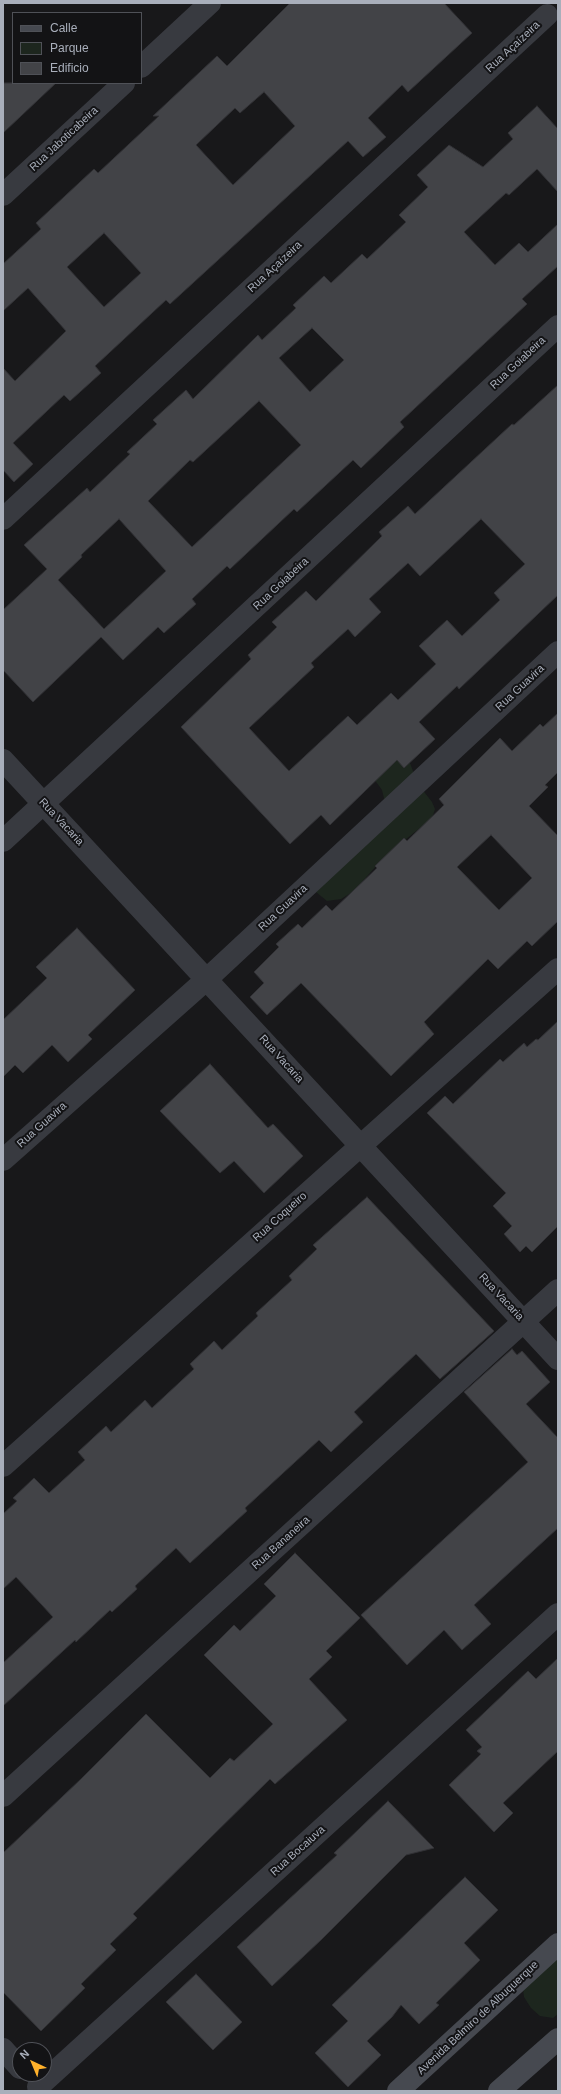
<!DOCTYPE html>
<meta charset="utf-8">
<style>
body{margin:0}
#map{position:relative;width:561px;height:2094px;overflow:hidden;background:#18181a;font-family:Arial,sans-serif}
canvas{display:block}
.frame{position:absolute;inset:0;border:4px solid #a9afbb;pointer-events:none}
.legend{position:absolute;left:12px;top:12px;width:130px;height:72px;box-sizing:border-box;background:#131315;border:1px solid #4f5157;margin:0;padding:5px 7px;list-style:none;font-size:12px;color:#a9afbb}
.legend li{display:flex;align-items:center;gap:8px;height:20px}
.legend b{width:20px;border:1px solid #4f5157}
.north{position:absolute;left:12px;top:2042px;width:40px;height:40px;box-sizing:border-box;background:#131315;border:1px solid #4f5157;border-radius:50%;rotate:316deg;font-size:11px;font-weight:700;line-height:16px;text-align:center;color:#a9afbb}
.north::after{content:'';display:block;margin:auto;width:14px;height:18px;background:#ffb12b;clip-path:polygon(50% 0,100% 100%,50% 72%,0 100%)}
</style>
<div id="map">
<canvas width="561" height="2094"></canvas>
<div class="frame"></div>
<ul class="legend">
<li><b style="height:5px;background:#464950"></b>Calle</li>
<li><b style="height:11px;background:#1d261e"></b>Parque</li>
<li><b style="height:11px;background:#424347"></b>Edificio</li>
</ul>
<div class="north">N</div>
</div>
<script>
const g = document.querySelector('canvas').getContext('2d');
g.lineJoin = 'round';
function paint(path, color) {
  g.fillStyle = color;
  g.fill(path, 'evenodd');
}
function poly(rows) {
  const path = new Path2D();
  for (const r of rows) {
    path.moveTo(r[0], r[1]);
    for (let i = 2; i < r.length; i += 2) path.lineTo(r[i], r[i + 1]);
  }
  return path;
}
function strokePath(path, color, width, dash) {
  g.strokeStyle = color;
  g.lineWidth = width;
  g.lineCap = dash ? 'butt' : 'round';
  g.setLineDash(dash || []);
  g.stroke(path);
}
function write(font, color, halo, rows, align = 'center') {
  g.font = font + ' Arial,sans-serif';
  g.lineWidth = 4;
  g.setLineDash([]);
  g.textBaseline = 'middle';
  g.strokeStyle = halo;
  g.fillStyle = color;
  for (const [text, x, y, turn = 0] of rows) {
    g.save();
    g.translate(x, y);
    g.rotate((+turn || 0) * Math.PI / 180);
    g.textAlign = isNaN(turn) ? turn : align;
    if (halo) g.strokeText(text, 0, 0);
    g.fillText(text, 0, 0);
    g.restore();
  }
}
paint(poly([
 [408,758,418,784,432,802,435,809,433,815,429,821,401,843,377,865,354,891,341,899,327,901,316,892,382,812,384,798,382,790,374,779,377,762],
 [558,1958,558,2014,553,2018,540,2016,531,2008,524,1997,521,1972]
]), '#1d261e');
const building = poly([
 [290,3,444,3,472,33,408,92,402,85,368,118,386,137,363,157,348,141,170,304,166,300,95,366,101,373,70,401,64,395,13,443,33,464,14,482,3,470,3,368,15,381,66,331,28,288,3,311,3,264,41,229,36,223,94,169,98,173,159,116,153,116,217,56,227,66,290,3],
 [264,92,295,126,233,185,196,145,235,108,240,113,264,92],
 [104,233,141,273,104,307,67,267,104,233],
 [3,83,56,83,3,133,3,83],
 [537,106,558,129,558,192,537,169,509,195,506,193,464,232,495,265,519,243,528,252,558,224,558,266,522,299,527,304,400,422,404,427,361,468,353,460,297,512,294,509,230,569,227,566,192,599,196,604,164,633,158,627,123,660,101,637,33,702,3,670,3,610,47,569,24,545,87,488,90,492,130,454,127,452,157,424,153,420,186,390,193,399,258,335,262,340,296,308,293,305,324,276,331,283,362,254,367,259,406,222,399,215,428,187,417,175,449,145,483,167,513,139,508,133,537,106],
 [312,328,344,360,310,392,279,358,312,328],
 [259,401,301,445,192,547,148,501,190,460,193,462,259,401],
 [119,519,166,571,104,629,58,580,82,557,81,555,119,519],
 [558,385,558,595,459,689,457,686,419,722,435,739,404,768,397,760,330,825,321,815,290,844,181,727,251,659,248,655,277,627,272,622,306,591,316,601,382,536,379,532,408,506,415,514,512,424,514,425,558,385],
 [481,519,525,564,494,593,500,600,462,636,447,620,419,646,436,664,398,700,391,693,357,725,348,716,289,771,249,728,314,667,311,663,348,629,355,637,381,612,369,599,408,563,420,576,481,519],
 [558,713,558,772,545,785,548,787,529,806,558,836,558,921,532,946,527,941,498,969,488,959,424,1022,434,1034,391,1076,301,983,267,1015,250,997,264,983,254,972,279,947,276,944,298,924,302,928,326,905,332,911,377,868,375,866,404,838,407,841,444,805,439,799,500,738,512,751,540,724,543,727,558,713],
 [491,835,532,878,499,910,457,867,491,835],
 [77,928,135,990,88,1035,92,1039,68,1062,52,1045,23,1073,15,1065,3,1077,3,1020,47,978,36,967,77,928],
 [558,1021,558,1226,532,1252,526,1246,520,1252,504,1234,512,1226,493,1206,506,1193,427,1113,445,1096,453,1104,500,1059,503,1062,524,1043,527,1047,536,1039,538,1040,558,1021],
 [210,1064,268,1128,273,1124,303,1156,264,1193,234,1161,220,1173,160,1111,210,1064],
 [367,1197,494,1331,440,1379,416,1354,354,1412,363,1422,331,1452,319,1440,245,1508,247,1511,190,1563,176,1548,135,1586,137,1589,112,1612,110,1610,76,1642,75,1640,3,1706,3,1663,53,1617,16,1577,3,1589,3,1514,17,1501,13,1498,34,1478,49,1493,85,1460,78,1452,106,1426,111,1432,145,1400,152,1408,194,1369,190,1364,214,1341,222,1350,258,1316,256,1313,292,1280,289,1276,317,1249,313,1245,367,1197],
 [512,1349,517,1355,522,1351,550,1382,526,1404,558,1438,558,1528,474,1605,491,1624,462,1650,444,1630,407,1665,361,1615,528,1462,464,1392,512,1349],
 [295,1553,360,1618,326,1651,332,1657,309,1679,347,1720,275,1784,270,1779,133,1914,137,1918,110,1944,116,1950,81,1984,85,1988,41,2031,3,1992,3,1853,82,1778,146,1714,210,1778,230,1758,234,1761,273,1724,204,1655,234,1625,240,1631,276,1596,264,1584,295,1553],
 [558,1658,558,1751,503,1803,513,1813,494,1832,449,1785,481,1754,477,1751,482,1747,466,1730,528,1671,536,1679,558,1658],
 [388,1801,434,1848,406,1855,321,1940,272,1986,237,1947,337,1855,334,1853,388,1801],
 [465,1877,498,1910,464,1943,480,1960,436,2003,439,2005,419,2024,401,2005,392,2017,367,2041,381,2055,348,2087,315,2053,348,2021,332,2005,465,1877],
 [196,1974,242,2022,213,2050,166,2002,196,1974]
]);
paint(building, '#424347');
strokePath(building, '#323236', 1);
strokePath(poly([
 [141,67,210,3],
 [3,195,124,83],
 [3,519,547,15],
 [3,760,558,1359],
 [3,841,558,326],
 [3,1160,207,979,558,652],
 [3,1466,558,969],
 [3,1796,558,1290],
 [3,2049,20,2068],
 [38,2087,558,1614]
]), '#383a40', 22);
strokePath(poly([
 [398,2091,558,1944],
 [499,2091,558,2039]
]), '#464950', 22);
write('11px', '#a9afbb', '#131315', [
 ["Rua Açaízeira",513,47,-43],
 ["Rua Jaboticabeira",64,139,-43],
 ["Rua Açaízeira",275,267,-43],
 ["Rua Goiabeira",518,363,-43],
 ["Rua Goiabeira",281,584,-43],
 ["Rua Guavira",520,688,-43],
 ["Rua Vacaria",61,822,47],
 ["Rua Guavira",283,908,-43],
 ["Rua Vacaria",281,1059,48],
 ["Rua Guavira",42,1125,-42],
 ["Rua Coqueiro",280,1217,-42],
 ["Rua Vacaria",501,1297,47],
 ["Rua Bananeira",281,1543,-42],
 ["Rua Bocaiuva",298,1851,-42],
 ["Avenida Belmiro de Albuquerque",478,2018,-43]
]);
</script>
